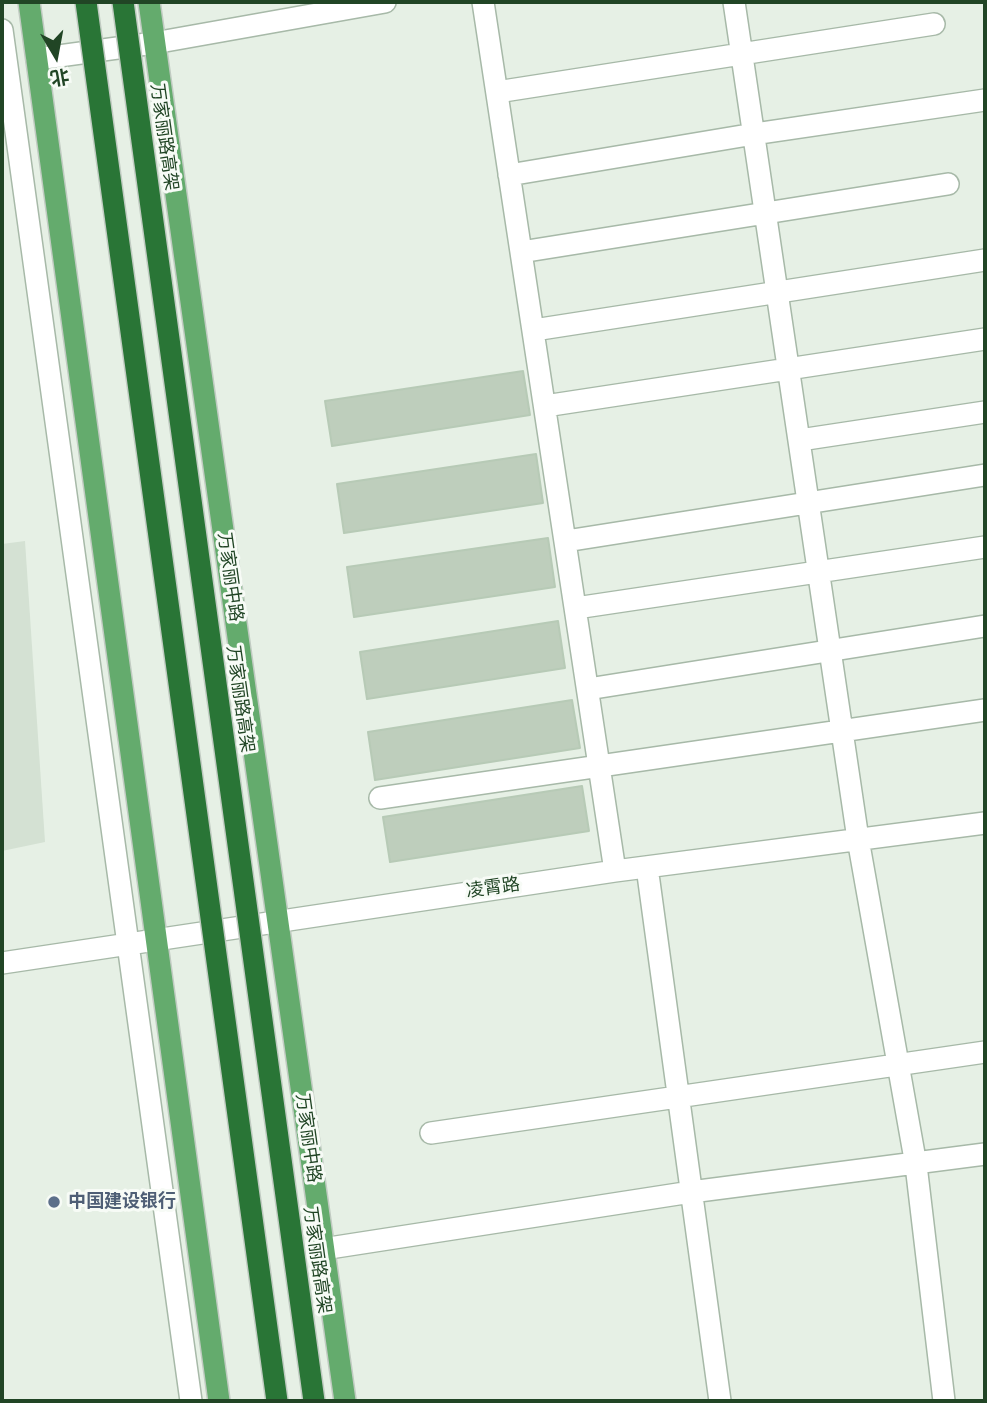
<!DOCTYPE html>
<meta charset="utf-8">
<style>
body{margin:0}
#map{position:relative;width:987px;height:1403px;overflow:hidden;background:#e6f0e5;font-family:Inter,"Noto Sans SC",sans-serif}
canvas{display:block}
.frame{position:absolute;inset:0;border:4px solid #214525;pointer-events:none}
.north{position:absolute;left:21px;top:21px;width:70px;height:70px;-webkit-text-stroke:5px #f7fbf6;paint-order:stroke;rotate:170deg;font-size:19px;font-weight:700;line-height:28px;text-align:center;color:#214525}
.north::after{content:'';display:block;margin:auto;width:24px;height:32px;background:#214525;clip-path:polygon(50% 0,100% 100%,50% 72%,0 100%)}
</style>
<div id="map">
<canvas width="987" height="1403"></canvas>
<div class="frame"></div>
<div class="north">北</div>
</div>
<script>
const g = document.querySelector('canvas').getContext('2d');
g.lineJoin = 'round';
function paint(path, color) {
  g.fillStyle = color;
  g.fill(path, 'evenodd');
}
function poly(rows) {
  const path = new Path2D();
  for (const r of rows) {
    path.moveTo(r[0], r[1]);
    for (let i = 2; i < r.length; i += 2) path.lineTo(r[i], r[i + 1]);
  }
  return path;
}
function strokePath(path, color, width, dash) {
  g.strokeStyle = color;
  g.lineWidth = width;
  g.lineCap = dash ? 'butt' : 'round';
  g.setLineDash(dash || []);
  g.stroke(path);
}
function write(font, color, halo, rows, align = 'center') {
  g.font = font + ' Inter,"Noto Sans SC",sans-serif';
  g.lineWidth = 6;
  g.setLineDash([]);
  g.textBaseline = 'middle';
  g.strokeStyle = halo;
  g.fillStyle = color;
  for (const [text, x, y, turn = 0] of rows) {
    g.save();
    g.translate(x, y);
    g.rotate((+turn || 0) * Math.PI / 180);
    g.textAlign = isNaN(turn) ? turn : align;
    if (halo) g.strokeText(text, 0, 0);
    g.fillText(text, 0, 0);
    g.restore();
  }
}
paint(poly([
 [25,541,45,842,2,851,2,544]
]), '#d4e1d3');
const building = poly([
 [523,371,530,415,332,446,325,401,523,371],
 [536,454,543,503,344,533,337,484,536,454],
 [548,538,555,587,354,617,347,567,548,538],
 [558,621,565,668,367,699,360,652,558,621],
 [572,700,580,748,375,780,368,732,572,700],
 [582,786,589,831,390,862,383,817,582,786]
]);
paint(building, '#becebc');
strokePath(building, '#b7cab6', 2);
const minor = poly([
 [483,2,615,871],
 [734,2,858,839,916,1165,944,1401],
 [2,30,191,1401],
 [37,59,154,43,385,2],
 [497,92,934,24],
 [509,175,754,134,985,100],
 [521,252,948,184],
 [534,330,985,260],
 [545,406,985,339],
 [800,440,985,412],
 [566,541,985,475],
 [576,608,985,547],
 [588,689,985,626],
 [380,798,985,710],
 [647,867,720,1401],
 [2,963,615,871,985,823],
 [431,1133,985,1052],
 [323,1249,691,1192,985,1154]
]);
const major = poly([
 [29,2,219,1401],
 [149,2,345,1401]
]);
strokePath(minor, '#a7b9a8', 24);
strokePath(major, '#c1cbc2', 24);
strokePath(minor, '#fff', 21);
strokePath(major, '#64ab6d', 21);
const highwayBridge = poly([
 [86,2,277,1401],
 [123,2,314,1401]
]);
strokePath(highwayBridge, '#c1cbc2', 24, []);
strokePath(highwayBridge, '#297536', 21);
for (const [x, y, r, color] of [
 [54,1202,7,"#5c6f8a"]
]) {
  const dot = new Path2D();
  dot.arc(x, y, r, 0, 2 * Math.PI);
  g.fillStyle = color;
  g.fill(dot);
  strokePath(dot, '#f7fbf6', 2.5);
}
write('18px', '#214525', '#f7fbf6', [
 ["万家丽路高架",164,137,82],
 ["万家丽中路",230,577,82],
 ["万家丽路高架",240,699,82],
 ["凌霄路",493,888,-8],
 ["万家丽中路",308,1138,82],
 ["万家丽路高架",317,1260,82]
]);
write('bold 18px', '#4e5e75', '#f7fbf6', [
 ["中国建设银行",68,1202]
], 'left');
</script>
